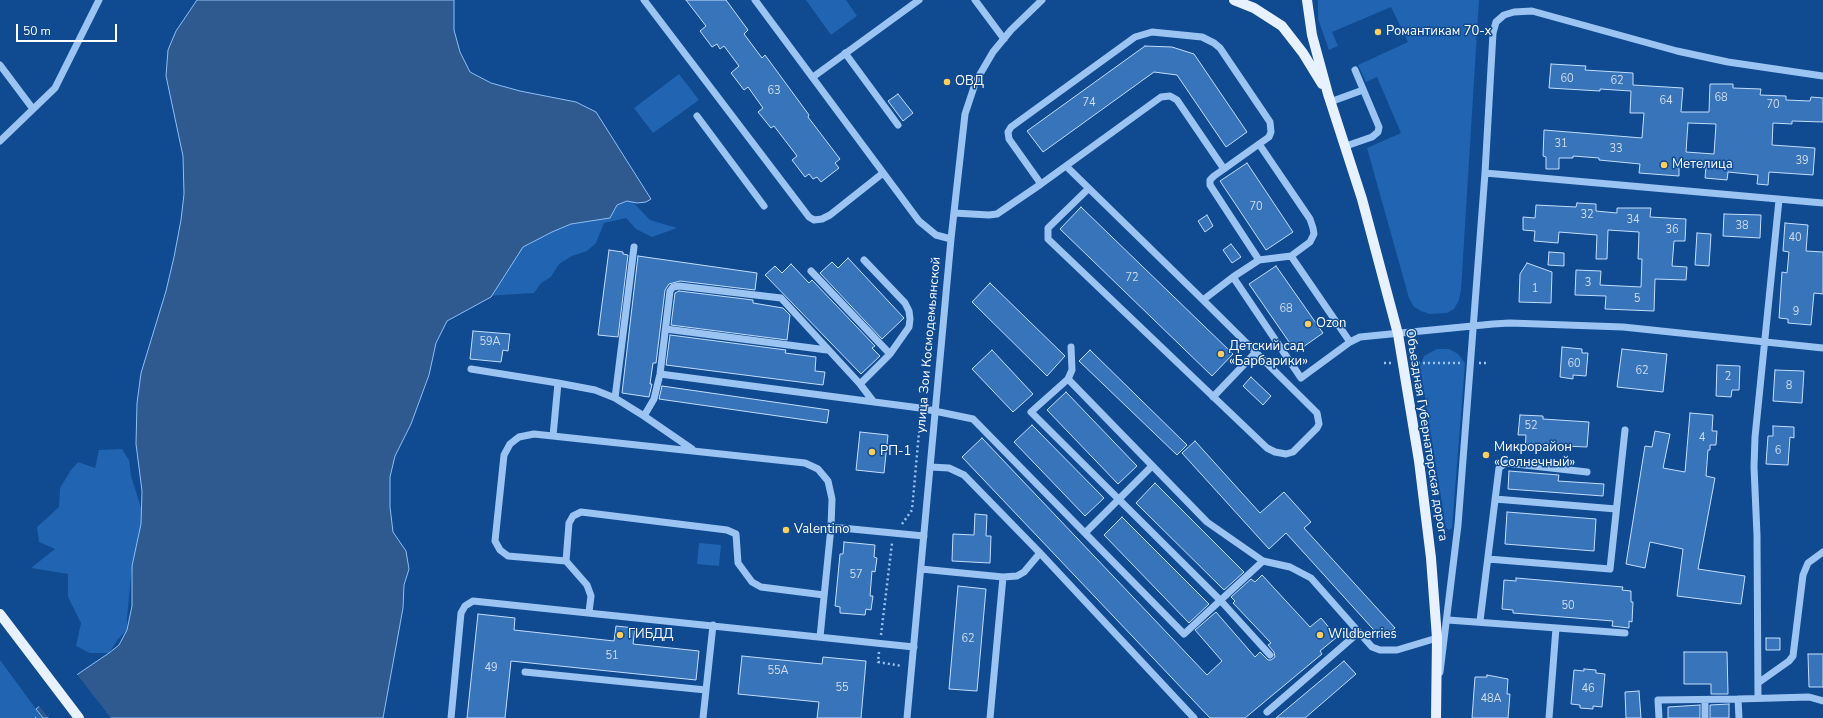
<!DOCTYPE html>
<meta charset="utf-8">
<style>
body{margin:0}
#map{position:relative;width:1823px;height:718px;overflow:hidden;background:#104a91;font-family:"Nunito Sans",sans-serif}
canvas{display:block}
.scale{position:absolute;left:16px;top:24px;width:101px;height:18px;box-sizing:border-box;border:2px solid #fff;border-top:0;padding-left:5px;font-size:12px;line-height:14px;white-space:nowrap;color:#fff;-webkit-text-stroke:3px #104a91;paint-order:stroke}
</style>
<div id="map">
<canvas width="1823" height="718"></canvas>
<div class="scale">50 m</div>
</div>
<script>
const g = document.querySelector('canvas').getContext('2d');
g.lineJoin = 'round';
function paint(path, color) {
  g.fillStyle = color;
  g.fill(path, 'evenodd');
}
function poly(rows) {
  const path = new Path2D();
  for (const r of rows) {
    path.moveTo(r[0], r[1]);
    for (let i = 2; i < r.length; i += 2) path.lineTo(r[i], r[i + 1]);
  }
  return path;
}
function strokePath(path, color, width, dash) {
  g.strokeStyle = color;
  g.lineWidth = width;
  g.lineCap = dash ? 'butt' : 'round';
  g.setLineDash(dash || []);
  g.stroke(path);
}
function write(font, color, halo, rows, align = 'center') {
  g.font = font + ' "Nunito Sans",sans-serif';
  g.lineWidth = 3;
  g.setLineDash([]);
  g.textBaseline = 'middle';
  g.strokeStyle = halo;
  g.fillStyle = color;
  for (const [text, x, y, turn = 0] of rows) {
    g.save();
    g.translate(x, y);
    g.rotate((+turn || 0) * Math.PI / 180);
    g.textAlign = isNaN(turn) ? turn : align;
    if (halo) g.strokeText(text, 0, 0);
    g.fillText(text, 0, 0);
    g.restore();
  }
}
paint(poly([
 [806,0,846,0,857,16,831,35],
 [1318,0,1479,0,1461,290,1459,300,1454,309,1447,313,1430,314,1421,311,1414,307,1409,298,1367,148,1401,133,1377,77,1366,82,1358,65,1408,42,1391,7,1332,32,1338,46,1329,50,1318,19],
 [679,74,699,100,653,133,634,108],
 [601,198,632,201,650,220,677,228,652,237,636,229,626,218,604,223,596,243,587,251,572,256,559,264,551,277,541,283,534,293,484,296,507,237],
 [1437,349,1449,349,1453,351,1458,354,1465,363,1452,528,1449,530,1446,528,1420,366,1424,356],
 [122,449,129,460,131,476,141,508,141,524,132,566,127,618,127,630,118,639,109,653,90,653,76,646,81,623,68,597,68,574,31,568,55,549,39,542,37,527,59,507,60,488,71,470,78,462,95,468,99,450],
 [699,543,721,545,719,566,697,564],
 [0,660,36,709,43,718,0,718]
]), '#2164b1');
const water = poly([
 [197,0,454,0,454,30,460,52,470,72,491,83,520,91,576,102,596,112,651,199,646,202,637,203,627,201,617,205,610,218,571,224,552,232,523,247,491,297,447,321,436,343,429,375,411,424,395,456,390,477,390,507,393,532,406,551,409,569,404,585,403,608,383,718,43,718,36,709,78,674,109,653,119,645,127,630,132,606,132,566,141,524,142,491,136,444,137,403,141,373,166,291,174,257,181,220,184,194,183,156,166,76,168,50,176,31,197,0]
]);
paint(water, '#2f5a8f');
strokePath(water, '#8cbff7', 1);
paint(poly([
 [76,673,111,718,49,718,38,705]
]), '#104a91');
const building = poly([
 [686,0,726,0,748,30,744,34,762,58,765,55,809,115,808,117,840,159,835,163,839,168,821,182,817,177,813,179,809,174,805,177,792,160,797,156,774,126,771,128,758,112,763,108,748,87,744,90,731,73,739,66,724,46,720,49,717,44,712,47,700,31,706,26,686,0],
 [1145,46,1172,47,1194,54,1247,132,1226,147,1177,75,1154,72,1043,152,1027,131,1145,46],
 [1551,64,1586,66,1585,70,1633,73,1633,85,1683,88,1681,112,1709,112,1710,84,1733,84,1733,88,1761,89,1760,95,1786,96,1786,100,1810,101,1811,97,1823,98,1823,122,1792,121,1792,124,1773,123,1772,145,1815,148,1813,175,1769,172,1768,185,1757,184,1758,175,1728,172,1727,180,1705,178,1706,166,1679,165,1679,176,1639,173,1640,164,1599,160,1599,158,1573,156,1573,158,1559,158,1559,169,1546,169,1546,157,1543,156,1544,130,1642,138,1644,113,1630,113,1631,91,1600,89,1600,91,1549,88,1551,64],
 [1688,123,1716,124,1714,154,1686,152,1688,123],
 [898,94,913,113,903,121,888,101,898,94],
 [1247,163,1293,232,1266,250,1220,181,1247,163],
 [1577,203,1596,204,1596,211,1617,213,1617,208,1651,208,1650,217,1686,219,1685,241,1674,241,1672,266,1687,267,1686,280,1655,279,1654,311,1605,309,1606,296,1575,295,1576,270,1601,271,1600,285,1641,287,1642,259,1638,259,1639,232,1608,230,1607,259,1596,259,1597,235,1559,232,1558,243,1534,241,1535,231,1523,230,1523,217,1535,218,1536,205,1576,207,1577,203],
 [1081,207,1233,354,1212,376,1060,229,1081,207],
 [1724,214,1761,215,1760,238,1723,236,1724,214],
 [1207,215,1213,226,1205,232,1198,221,1207,215],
 [1785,223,1808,225,1806,251,1823,252,1823,294,1814,293,1811,325,1788,323,1788,319,1779,318,1782,272,1787,273,1789,252,1783,251,1785,223],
 [1697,233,1711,234,1709,266,1695,265,1697,233],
 [1231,244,1241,257,1232,263,1223,250,1231,244],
 [609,250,623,252,623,254,628,255,618,337,598,335,609,250],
 [1549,252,1564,253,1564,266,1548,265,1549,252],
 [638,256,757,273,755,290,680,281,669,284,665,290,656,363,653,363,650,384,652,384,649,397,622,393,638,256],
 [848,258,904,318,882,339,820,273,832,262,838,268,848,258],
 [1527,263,1552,272,1551,303,1519,302,1520,274,1527,263],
 [791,264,809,283,812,280,875,346,872,348,880,356,861,374,765,275,775,266,782,273,791,264],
 [1276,266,1323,333,1296,352,1249,284,1276,266],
 [990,283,1065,356,1047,376,972,302,990,283],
 [679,291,753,300,753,303,783,308,790,315,787,340,671,325,675,293,679,291],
 [473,331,510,334,508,351,503,350,501,362,470,359,473,331],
 [670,335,786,350,785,353,816,357,815,371,825,372,823,385,666,365,670,335],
 [1562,347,1582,349,1582,353,1588,353,1586,376,1573,375,1573,379,1560,377,1562,347],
 [1622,349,1667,354,1663,392,1617,387,1622,349],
 [992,350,1033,394,1013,412,972,369,992,350],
 [1090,350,1187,445,1177,455,1079,361,1090,350],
 [1717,365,1740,366,1739,390,1732,390,1731,397,1716,396,1717,365],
 [1775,370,1804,371,1802,403,1773,401,1775,370],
 [1251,377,1271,396,1263,405,1243,386,1251,377],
 [662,386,829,410,827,423,659,399,662,386],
 [1066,392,1137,466,1118,484,1047,410,1066,392],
 [1690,413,1713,415,1712,431,1717,431,1716,445,1710,445,1710,450,1708,450,1706,476,1715,478,1698,569,1745,576,1741,604,1677,596,1683,549,1650,542,1645,568,1626,564,1645,446,1652,447,1655,431,1670,434,1663,468,1685,472,1690,413],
 [1520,415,1543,416,1543,419,1589,422,1587,447,1541,445,1541,451,1525,450,1526,435,1518,435,1520,415],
 [1032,425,1104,498,1085,516,1014,442,1032,425],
 [1773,426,1794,427,1794,438,1790,437,1788,465,1766,464,1768,436,1773,436,1773,426],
 [860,432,888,435,884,473,856,470,860,432],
 [982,438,1207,675,1222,661,1195,630,1216,612,1255,657,1260,652,1268,660,1271,660,1275,657,1274,652,1268,645,1271,643,1233,603,1235,601,1231,597,1251,579,1255,582,1262,575,1310,627,1321,618,1337,637,1320,651,1322,654,1245,718,1210,718,962,457,982,438],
 [1195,441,1260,513,1284,492,1311,522,1304,528,1395,628,1382,639,1286,533,1269,549,1182,453,1195,441],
 [1509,471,1559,475,1558,481,1604,484,1603,496,1508,489,1509,471],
 [1155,483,1244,572,1224,590,1136,503,1155,483],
 [1507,512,1596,519,1594,551,1505,544,1507,512],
 [975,514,987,515,986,536,991,536,990,563,952,561,953,534,974,535,975,514],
 [1122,517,1209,604,1189,623,1104,535,1122,517],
 [844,542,875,545,874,557,877,558,875,572,872,571,870,596,873,596,871,610,866,609,865,615,840,613,840,607,835,606,840,554,843,554,844,542],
 [1516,578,1623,587,1622,590,1631,591,1631,602,1633,602,1632,622,1629,621,1629,628,1612,626,1613,621,1513,613,1513,610,1502,609,1504,580,1516,581,1516,578],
 [958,586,986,589,977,691,949,689,958,586],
 [478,614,515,618,514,630,614,641,616,626,635,628,633,644,699,651,696,680,511,661,505,718,467,718,478,614],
 [1766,638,1780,638,1780,650,1766,650,1766,638],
 [1684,652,1727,652,1728,694,1711,694,1711,684,1684,684,1684,652],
 [1808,654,1823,654,1823,687,1809,687,1808,654],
 [742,656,822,664,823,657,866,661,861,718,817,718,819,702,738,694,742,656],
 [1344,661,1356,674,1305,718,1276,718,1344,661],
 [1584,669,1596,670,1596,673,1605,674,1602,707,1593,706,1593,709,1580,708,1580,705,1571,704,1574,670,1584,671,1584,669],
 [1487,675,1508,679,1507,694,1510,694,1508,718,1472,718,1475,677,1487,677,1487,675],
 [1639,691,1641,718,1626,718,1625,692,1639,691],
 [1729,704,1729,718,1710,718,1710,705,1729,704],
 [1700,705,1700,718,1668,718,1668,707,1700,705]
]);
paint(building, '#3874ba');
strokePath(building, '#c2defe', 1);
strokePath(poly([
 [1384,363,1392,363],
 [1413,363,1462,363],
 [1479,363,1489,363],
 [902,524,912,510,920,421],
 [881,635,892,543],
 [879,652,878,662,902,666],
 [35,718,36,718]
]), '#9bc4f3', 2.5, [2, 3]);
strokePath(poly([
 [644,0,809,217,814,220,822,219,830,215,883,173],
 [755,0,919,221,936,235,951,239],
 [975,0,1004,39],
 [845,53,898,125],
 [0,65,33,109],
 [813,77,919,0],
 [1330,102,1363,90],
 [697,116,764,206],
 [0,141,55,88,99,0],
 [1346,146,1372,137,1378,132,1379,127,1355,70],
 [1066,166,1203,300,1233,277],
 [1224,169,1259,144],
 [1485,173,1823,203],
 [1041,184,1009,139,1008,132,1011,127,1135,37,1152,32,1202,37,1214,43,1220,48,1270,122,1271,132,1269,137,1259,144,1310,219,1313,228,1314,234,1310,242,1291,256,1350,342],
 [1088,189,1048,228,1048,239,1267,448,1275,452,1286,454,1293,452,1317,428,1319,424,1317,413,1203,300],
 [954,213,989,215,997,214,1041,184,1161,97,1170,96,1177,100,1224,169,1214,176,1210,180,1210,185,1259,260,1233,277,1301,378,1350,342,1360,337,1493,324,1510,323,1623,327,1823,348],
 [864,260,905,303,909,311,910,319,909,327,890,354],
 [1259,260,1291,256],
 [811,271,890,354,860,384],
 [666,329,827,350],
 [1071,347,1072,370,1068,379,1207,522,1263,561,1290,567,1311,578,1372,647,1380,650,1397,650,1437,638],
 [471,369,558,383,553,436],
 [660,374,920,408,973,419,1184,634,1263,561],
 [1068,379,1031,412,1221,601,1270,655],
 [558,383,595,390,615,398,634,247],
 [1213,397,1256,352],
 [615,398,644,416,692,449],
 [644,416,654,399,660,374,670,291,673,287,679,286,781,298,860,384,873,401],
 [930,467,949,468,964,475,1040,553,1194,718],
 [1495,499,1616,509],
 [1085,533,1152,466],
 [1488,559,1610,569,1625,430],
 [566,561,569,523,573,516,581,512,727,530,736,534,738,563,752,582,761,587,824,595],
 [921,569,1003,577,990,718],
 [1003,577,1017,576,1024,572,1040,553],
 [589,612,591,596,587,585,566,561,508,556,500,550,495,541,504,455,510,444,519,437,534,434,805,463,818,469,828,481,832,499,831,527,924,536],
 [1448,620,1625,633],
 [1480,621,1499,468,1506,463,1587,472],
 [820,637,831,527],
 [525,672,706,690],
 [1440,672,1458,525,1485,173,1493,33,1496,22,1504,15,1514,12,1532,11,1677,51,1728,62,1823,76],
 [1758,683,1789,661,1793,656,1803,575,1808,563,1823,552],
 [1758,698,1757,535,1754,467,1755,437,1779,200],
 [1705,700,1705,718],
 [1267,712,1359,632],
 [451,718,461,613,465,606,473,601,914,647],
 [703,718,713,625],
 [907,718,951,239,965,114,976,81,993,52,1011,30,1042,0],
 [1549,718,1556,628],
 [1659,718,1658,700,1738,699],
 [1739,718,1738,699,1809,697,1823,701]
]), '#9bc4f3', 7);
strokePath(poly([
 [1234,0,1254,8,1282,26,1303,53,1322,84],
 [1307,0,1312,35,1328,94,1362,199,1398,334,1419,461,1431,558,1437,638,1436,718],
 [0,614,79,718]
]), '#e7f1ff', 10);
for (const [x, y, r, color] of [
 [1378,32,4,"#ffce5d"],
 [947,82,4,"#ffce5d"],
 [1664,165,4,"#ffce5d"],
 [1308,324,4,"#ffce5d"],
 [1221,354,4,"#ffce5d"],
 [872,452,4,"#ffce5d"],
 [1486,455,4,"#ffce5d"],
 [786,530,4,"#ffce5d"],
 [620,635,4,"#ffce5d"],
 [1320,635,4,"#ffce5d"]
]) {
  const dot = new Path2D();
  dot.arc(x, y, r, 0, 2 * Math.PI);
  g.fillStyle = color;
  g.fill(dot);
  strokePath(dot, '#104a91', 1.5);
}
write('11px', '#cddcee', null, [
 ["60",1567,79],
 ["62",1617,81],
 ["63",774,91],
 ["68",1721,98],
 ["64",1666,101],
 ["74",1089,103],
 ["70",1773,105],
 ["31",1561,144],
 ["33",1616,149],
 ["39",1802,161],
 ["70",1256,207],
 ["32",1587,215],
 ["34",1633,220],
 ["38",1742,226],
 ["36",1672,230],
 ["40",1795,238],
 ["72",1132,278],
 ["3",1588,283],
 ["1",1535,289],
 ["5",1637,299],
 ["68",1286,309],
 ["9",1796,312],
 ["59А",490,342],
 ["60",1574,364],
 ["62",1642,371],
 ["2",1728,377],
 ["8",1789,386],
 ["52",1531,426],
 ["4",1702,438],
 ["6",1778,451],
 ["57",856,575],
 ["50",1568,606],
 ["62",968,639],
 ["51",612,656],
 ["49",491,668],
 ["55А",778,671],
 ["55",842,688],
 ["46",1588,689],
 ["48А",1491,699]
]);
write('13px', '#fff', '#104a91', [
 ["Романтикам 70-х",1386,32],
 ["ОВД",955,82],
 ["Метелица",1672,165],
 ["Ozon",1316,324],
 ["Детский сад",1229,347],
 ["«Барбарики»",1229,362],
 ["Микрорайон",1494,448],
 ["«Солнечный»",1494,463],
 ["РП-1",880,452],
 ["Valentino",794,530],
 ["ГИБДД",628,635],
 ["Wildberries",1328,635]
], 'left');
write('13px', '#fff', '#104a91', [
 ["улица Зои Космодемьянской",929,345,-85],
 ["Объездная Губернаторская дорога",1426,435,81]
]);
</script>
